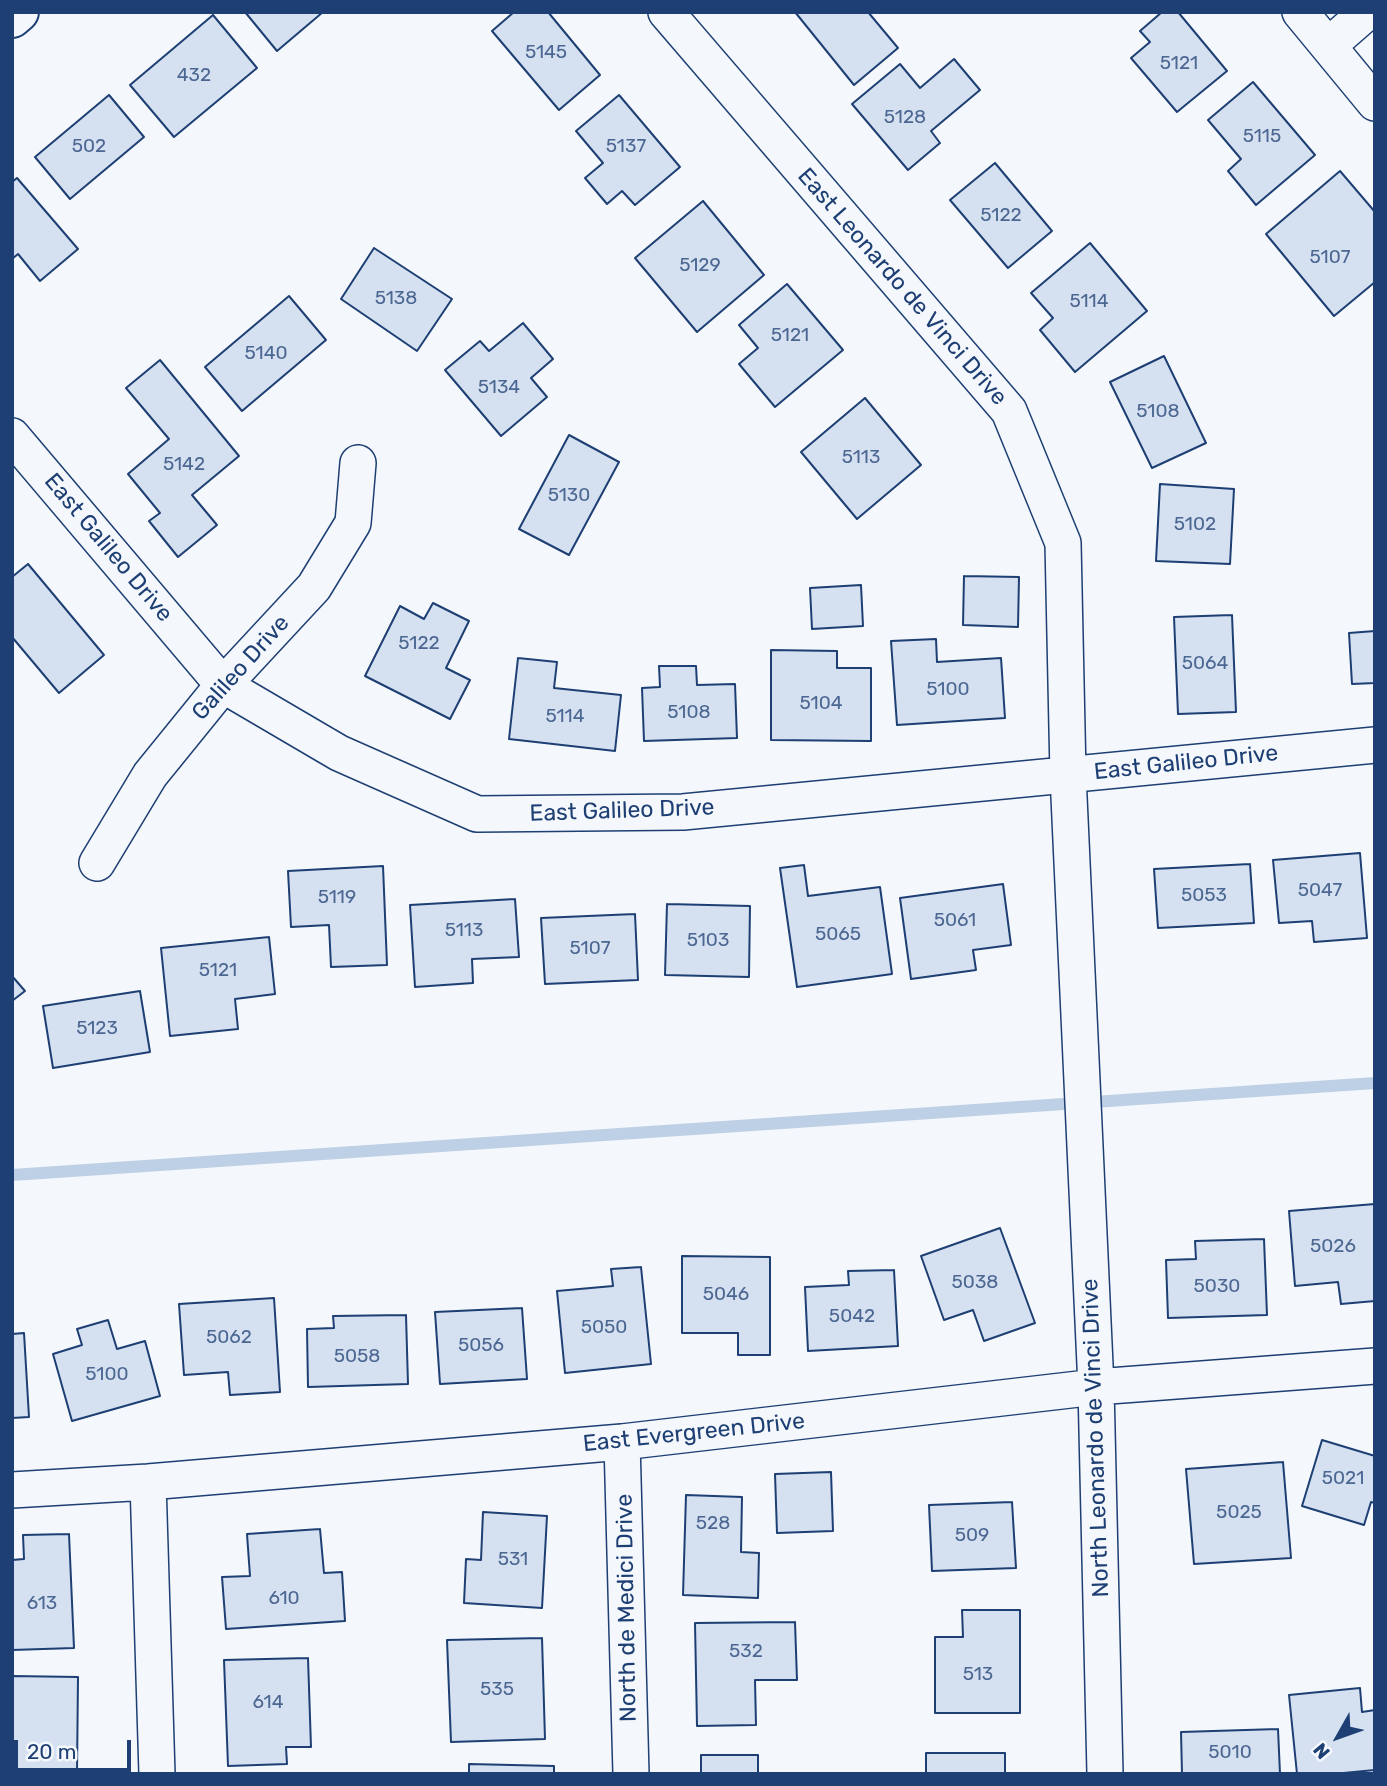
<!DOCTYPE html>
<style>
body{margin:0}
#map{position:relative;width:1387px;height:1786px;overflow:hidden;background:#f4f7fb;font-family:Rubik,sans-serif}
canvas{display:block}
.frame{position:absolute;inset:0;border:14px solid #1d3f73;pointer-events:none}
.north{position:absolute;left:1303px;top:1702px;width:70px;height:70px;-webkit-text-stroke:5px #f4f7fb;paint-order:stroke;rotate:230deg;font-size:19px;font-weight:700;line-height:28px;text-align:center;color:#1d3f73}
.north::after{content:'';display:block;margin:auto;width:24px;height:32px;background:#1d3f73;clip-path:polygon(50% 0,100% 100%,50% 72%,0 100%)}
.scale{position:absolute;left:14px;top:1740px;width:117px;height:32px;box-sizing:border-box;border:4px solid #1d3f73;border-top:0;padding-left:9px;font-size:21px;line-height:24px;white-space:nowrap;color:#1d3f73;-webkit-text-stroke:5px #f4f7fb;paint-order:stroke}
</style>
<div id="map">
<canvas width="1387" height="1786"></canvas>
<div class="frame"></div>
<div class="north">N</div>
<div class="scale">20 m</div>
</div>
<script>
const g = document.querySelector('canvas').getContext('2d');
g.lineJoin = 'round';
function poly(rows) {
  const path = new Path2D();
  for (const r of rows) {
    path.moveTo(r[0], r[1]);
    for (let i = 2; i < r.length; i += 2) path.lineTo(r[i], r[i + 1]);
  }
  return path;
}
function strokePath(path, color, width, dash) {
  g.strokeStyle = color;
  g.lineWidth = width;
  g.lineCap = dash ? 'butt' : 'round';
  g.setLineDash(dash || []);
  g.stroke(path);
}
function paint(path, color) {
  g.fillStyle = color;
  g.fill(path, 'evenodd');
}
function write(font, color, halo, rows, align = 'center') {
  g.font = font + ' Rubik,sans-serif';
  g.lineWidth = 5;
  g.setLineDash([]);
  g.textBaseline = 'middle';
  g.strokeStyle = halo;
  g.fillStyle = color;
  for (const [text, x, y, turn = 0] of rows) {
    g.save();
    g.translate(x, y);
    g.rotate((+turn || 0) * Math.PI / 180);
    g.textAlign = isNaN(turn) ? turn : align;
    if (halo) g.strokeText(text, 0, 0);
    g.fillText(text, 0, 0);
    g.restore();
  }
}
strokePath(poly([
 [12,1175,1375,1083]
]), '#bed0e5', 12);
const building = poly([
 [245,12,323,12,277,51,245,12],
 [514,12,548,12,600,75,559,110,492,31,514,12],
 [795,12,868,12,898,48,854,85,795,12],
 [1162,12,1178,12,1227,71,1177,112,1131,58,1150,42,1140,31,1162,12],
 [213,15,257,68,174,137,130,85,213,15],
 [954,59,980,90,931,131,940,143,908,170,852,104,900,64,920,88,954,59],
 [1253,82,1315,155,1256,205,1228,171,1241,159,1208,120,1253,82],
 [109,95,144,137,70,199,35,157,109,95],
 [619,95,680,167,635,205,622,191,607,204,585,178,603,163,576,131,619,95],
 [995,163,1052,231,1008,268,950,200,995,163],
 [1340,171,1375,212,1375,282,1334,316,1266,234,1340,171],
 [17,178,78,249,40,281,18,254,12,259,12,182,17,178],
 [703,201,764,275,697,332,635,258,703,201],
 [1090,243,1147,311,1075,372,1040,330,1053,318,1031,293,1090,243],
 [374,248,452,299,417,351,341,299,374,248],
 [787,284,843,350,775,407,739,364,758,348,739,325,787,284],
 [289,296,326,340,242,411,205,367,289,296],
 [523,323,553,359,531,378,547,397,501,436,445,370,480,341,489,351,523,323],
 [1164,356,1206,443,1152,468,1110,382,1164,356],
 [160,360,239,456,192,495,217,525,178,557,149,521,160,513,128,474,169,439,126,388,160,360],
 [865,398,921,465,857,519,801,452,865,398],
 [569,435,619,462,569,555,519,529,569,435],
 [1160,484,1234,489,1230,564,1156,561,1160,484],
 [28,564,104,655,59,693,12,637,12,577,28,564],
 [964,576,1019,577,1018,627,963,625,964,576],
 [861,585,863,626,812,629,810,588,861,585],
 [433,603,469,621,446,668,470,680,450,719,365,676,400,606,424,619,433,603],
 [1232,615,1236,712,1178,714,1174,617,1232,615],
 [1375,631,1375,683,1352,684,1349,633,1375,631],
 [936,639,937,662,1001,658,1005,718,897,725,891,641,936,639],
 [771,650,837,651,837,668,871,668,871,741,771,740,771,650],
 [518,658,557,662,554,688,621,695,615,751,509,739,518,658],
 [659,666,696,666,697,685,735,684,737,738,644,741,642,688,660,687,659,666],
 [1360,853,1367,938,1314,942,1312,921,1279,923,1273,860,1360,853],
 [1250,864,1254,923,1158,928,1154,869,1250,864],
 [804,865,808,896,880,887,892,974,797,987,780,868,804,865],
 [383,866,387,965,331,967,329,925,291,927,288,871,383,866],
 [1003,884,1011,945,973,950,976,970,911,979,900,898,1003,884],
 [515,899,519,957,472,959,473,983,415,987,410,905,515,899],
 [667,904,750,906,749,977,665,975,667,904],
 [635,914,638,980,545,984,541,918,635,914],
 [269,937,275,994,235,999,238,1029,170,1036,161,948,269,937],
 [12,976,25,991,12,1001,12,976],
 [140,991,150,1052,53,1068,43,1006,140,991],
 [1375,1204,1375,1301,1341,1304,1338,1282,1295,1286,1289,1211,1375,1204],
 [1000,1228,1035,1323,984,1341,973,1310,944,1320,921,1256,1000,1228],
 [1264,1239,1267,1315,1168,1318,1166,1260,1196,1259,1195,1241,1264,1239],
 [682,1256,770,1257,770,1355,738,1355,738,1333,682,1333,682,1256],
 [641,1267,651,1364,565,1373,557,1291,613,1286,611,1269,641,1267],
 [894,1270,898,1346,808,1351,805,1287,849,1285,848,1271,894,1270],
 [274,1298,280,1392,230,1395,228,1372,184,1375,179,1304,274,1298],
 [522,1308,527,1379,440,1384,435,1312,522,1308],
 [406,1315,408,1384,308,1387,307,1329,334,1328,333,1316,406,1315],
 [108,1320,117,1349,145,1341,160,1396,72,1421,53,1354,82,1345,77,1329,108,1320],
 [24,1333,29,1417,12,1418,12,1334,24,1333],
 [1322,1440,1375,1456,1375,1503,1371,1502,1364,1525,1302,1506,1322,1440],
 [1283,1462,1291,1558,1194,1564,1186,1469,1283,1462],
 [831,1472,833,1531,777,1533,775,1474,831,1472],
 [686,1495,742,1497,741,1552,759,1553,758,1598,683,1595,686,1495],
 [1012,1502,1016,1568,932,1571,929,1505,1012,1502],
 [483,1512,547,1516,542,1608,464,1603,466,1559,481,1560,483,1512],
 [320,1529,324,1573,342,1572,345,1621,226,1629,222,1577,250,1576,247,1534,320,1529],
 [69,1534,74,1648,12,1650,12,1560,24,1559,23,1535,69,1534],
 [962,1610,1020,1610,1020,1713,935,1713,935,1637,963,1637,962,1610],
 [795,1622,797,1680,755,1680,756,1725,697,1726,695,1623,795,1622],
 [542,1638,545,1739,451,1742,447,1640,542,1638],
 [308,1658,311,1747,286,1747,287,1764,228,1766,224,1660,308,1658],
 [12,1676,78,1677,77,1774,12,1774,12,1676],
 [1360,1688,1362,1712,1375,1710,1375,1770,1333,1774,1297,1774,1289,1695,1360,1688],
 [1278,1729,1280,1774,1182,1774,1181,1732,1278,1729],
 [926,1753,1005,1753,1005,1774,926,1774,926,1753],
 [701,1755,758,1755,758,1774,701,1774,701,1755],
 [469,1764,554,1766,554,1774,469,1774,469,1764]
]);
paint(building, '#d5e0f0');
strokePath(building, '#1d3f73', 2);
const minor = poly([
 [666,12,1009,411,1063,543,1068,775,1096,1387,1105,1774],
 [1300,12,1375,103],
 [1328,46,1367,12],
 [12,436,223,685,339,753,477,814,683,812,1375,745],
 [97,863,150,775,223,685,314,587,353,523,358,463],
 [622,1442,631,1774],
 [148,1482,157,1774],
 [12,1490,148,1482,622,1442,1096,1387,1375,1366]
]);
const tertiary = poly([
 [12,18,19,12]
]);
strokePath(minor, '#1d3f73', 38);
strokePath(tertiary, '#1d3f73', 42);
strokePath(minor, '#f4f7fb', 35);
strokePath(tertiary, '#f4f7fb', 38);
write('19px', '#4b6792', null, [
 ["5145",546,53],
 ["5121",1179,64],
 ["432",194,76],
 ["5128",905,118],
 ["5115",1262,137],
 ["502",89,147],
 ["5137",626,147],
 ["5122",1001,216],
 ["5107",1330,258],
 ["5129",700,266],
 ["5138",396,299],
 ["5114",1089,302],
 ["5121",790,336],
 ["5140",266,354],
 ["5134",499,388],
 ["5108",1158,412],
 ["5113",861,458],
 ["5142",184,465],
 ["5130",569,496],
 ["5102",1195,525],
 ["5122",419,644],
 ["5064",1205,664],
 ["5100",948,690],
 ["5104",821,704],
 ["5108",689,713],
 ["5114",565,717],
 ["5047",1320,891],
 ["5053",1204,896],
 ["5119",337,898],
 ["5061",955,921],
 ["5113",464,931],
 ["5065",838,935],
 ["5103",708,941],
 ["5107",590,949],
 ["5121",218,971],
 ["5123",97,1029],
 ["5026",1333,1247],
 ["5038",975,1283],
 ["5030",1217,1287],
 ["5046",726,1295],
 ["5042",852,1317],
 ["5050",604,1328],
 ["5062",229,1338],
 ["5056",481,1346],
 ["5058",357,1357],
 ["5100",107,1375],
 ["5021",1343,1479],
 ["5025",1239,1513],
 ["528",713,1524],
 ["509",972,1536],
 ["531",513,1560],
 ["610",284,1599],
 ["613",42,1604],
 ["532",746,1652],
 ["513",978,1675],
 ["535",497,1690],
 ["614",268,1703],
 ["5010",1230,1753]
]);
write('23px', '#1d3f73', '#f4f7fb', [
 ["East Leonardo de Vinci Drive",902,287,49],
 ["East Galileo Drive",108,548,50],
 ["Galileo Drive",241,668,-48],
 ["East Galileo Drive",1186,763,-6],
 ["East Galileo Drive",622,811,-2],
 ["East Evergreen Drive",694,1433,-6],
 ["North Leonardo de Vinci Drive",1096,1438,-92],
 ["North de Medici Drive",627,1608,-91]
]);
</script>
